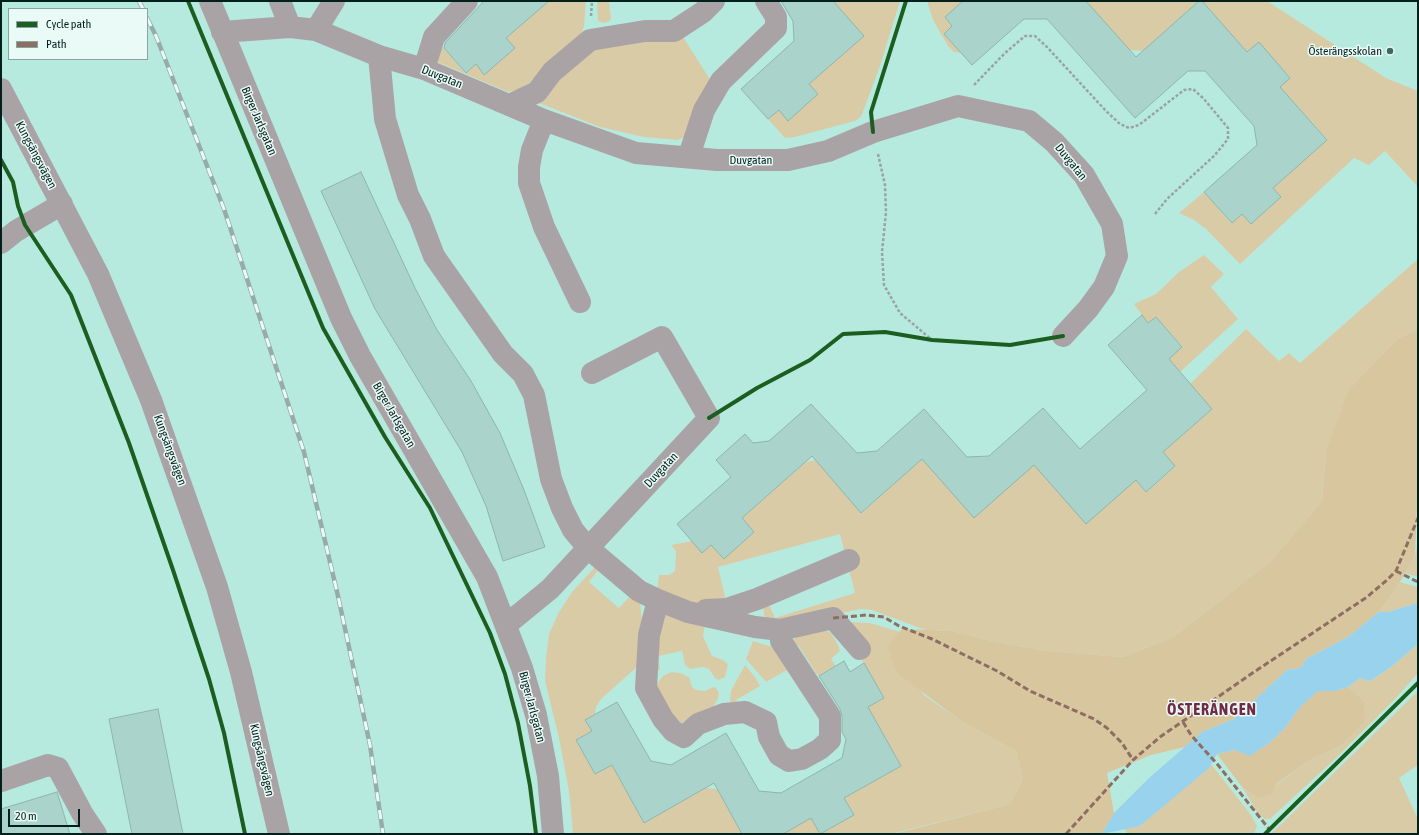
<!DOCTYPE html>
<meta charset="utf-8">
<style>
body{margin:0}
#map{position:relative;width:1419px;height:835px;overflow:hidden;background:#b7eadf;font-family:"Asap Condensed",sans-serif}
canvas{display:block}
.frame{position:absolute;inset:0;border:2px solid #02201b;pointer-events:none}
.legend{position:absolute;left:8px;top:8px;width:140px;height:52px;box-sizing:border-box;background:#eafbf7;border:1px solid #8da39f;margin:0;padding:5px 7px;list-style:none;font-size:12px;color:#02201b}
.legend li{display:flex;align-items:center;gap:8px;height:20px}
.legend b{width:20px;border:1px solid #8da39f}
.scale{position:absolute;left:8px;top:809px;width:72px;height:18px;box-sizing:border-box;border:2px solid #02201b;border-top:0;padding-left:5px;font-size:12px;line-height:14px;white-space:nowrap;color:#02201b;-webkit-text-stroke:3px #eafbf7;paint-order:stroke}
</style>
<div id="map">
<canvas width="1419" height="835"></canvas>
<div class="frame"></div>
<ul class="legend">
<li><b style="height:5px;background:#1b5e20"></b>Cycle path</li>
<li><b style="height:5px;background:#8d6e63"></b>Path</li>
</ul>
<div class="scale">20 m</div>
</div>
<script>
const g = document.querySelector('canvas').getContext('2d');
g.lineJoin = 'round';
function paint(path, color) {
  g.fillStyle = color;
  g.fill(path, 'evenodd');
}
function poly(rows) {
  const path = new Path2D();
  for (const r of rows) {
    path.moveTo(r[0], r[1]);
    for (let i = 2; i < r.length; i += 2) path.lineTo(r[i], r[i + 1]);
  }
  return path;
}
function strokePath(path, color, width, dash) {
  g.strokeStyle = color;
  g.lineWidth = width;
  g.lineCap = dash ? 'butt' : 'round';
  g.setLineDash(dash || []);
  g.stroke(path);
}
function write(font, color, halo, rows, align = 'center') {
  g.font = font + ' "Asap Condensed",sans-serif';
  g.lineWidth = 3;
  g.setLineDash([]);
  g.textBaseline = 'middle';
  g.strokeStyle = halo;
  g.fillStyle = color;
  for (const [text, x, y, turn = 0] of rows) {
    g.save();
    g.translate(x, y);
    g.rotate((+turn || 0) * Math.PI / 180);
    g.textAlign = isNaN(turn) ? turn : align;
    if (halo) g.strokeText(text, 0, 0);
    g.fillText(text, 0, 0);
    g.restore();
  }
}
paint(poly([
 [549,1,586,1,584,27,578,39,531,82,517,90,508,92,435,61,439,43,465,73,476,64,484,74,515,48,506,38],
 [597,1,609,1,611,19,608,22,603,23,598,21],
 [833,1,900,1,880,66,861,117,855,121,795,137,785,138,768,119,779,110,788,120,818,94,809,84,863,36],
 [927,1,963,1,945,17,952,26,944,34,961,53,954,52,948,46,933,20],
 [1086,1,1199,1,1143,51,1129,50],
 [1202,1,1267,1,1386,78,1418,91,1418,187,1385,151,1369,165,1354,158,1240,264,1206,229,1194,220,1179,213,1204,192,1231,223,1242,214,1251,224,1281,197,1273,188,1327,139,1280,87,1290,77,1259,43,1247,52],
 [683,37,711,81,688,132,683,138,677,140,644,137,600,127,539,103,540,96,598,43],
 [1204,255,1224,274,1211,287,1238,319,1180,372,1169,359,1182,346,1156,317,1148,323,1134,304,1156,294,1179,272],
 [1418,259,1418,330,1398,340,1326,453,1322,501,1270,562,1172,638,1123,657,1047,651,996,642,952,631,925,630,872,610,861,609,774,627,768,625,764,615,763,603,768,602,775,618,855,593,840,534,718,567,726,601,692,608,657,591,659,575,669,575,675,571,676,551,671,545,692,541,711,545,724,559,754,532,742,518,806,462,816,460,862,513,922,459,1034,465,1136,480,1146,492,1175,467,1163,452,1212,409,1190,384,1246,329,1279,361,1289,353,1300,363],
 [1418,544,1418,577,1405,573,1415,555],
 [596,566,599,569,589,582,619,608,633,593,640,601,642,622,637,667,601,699,596,707,595,714,585,720,592,731,576,740,595,774,612,765,644,823,705,788,717,789,742,834,573,834,569,791,559,738,545,681,546,658,549,634,559,612,572,592],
 [1400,582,1418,587,1418,603,1388,612,1379,612],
 [657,611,705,624,703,636,712,656,723,660,728,664,725,677,719,680,715,678,709,669,703,667,690,669,685,665,682,651,658,656,660,670,654,671],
 [848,622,870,623,900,632,887,646,924,695,961,721,1016,751,1023,779,1010,804,891,834,783,834,811,818,821,834,854,815,844,798,901,766,868,707,884,698,849,638],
 [823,629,831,633,838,645,840,651,831,659,836,666,818,676,798,645,791,651,792,641,799,635],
 [753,641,772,647,776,651,787,670,766,682,746,659],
 [1418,644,1418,673,1395,699,1334,760,1270,819,1265,819,1259,815,1242,787,1258,798,1308,761,1340,746,1364,701,1348,687,1360,678,1370,681,1391,667],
 [745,665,755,677,760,686,736,700,741,709,734,706,730,700,731,691],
 [671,672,680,673,689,677,692,687,696,690,705,691,713,687,716,688,719,693,718,699,713,707,682,723,657,709,657,684,663,676],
 [1418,691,1418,765,1399,778,1418,819,1418,834,1271,834],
 [1211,764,1251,815,1257,826,1254,834,1128,834,1124,829,1140,826]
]), '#dacba7');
paint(poly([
 [1418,330,1418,480,1415,555,1400,582,1379,612,1348,637,1306,659,1301,668,1287,670,1234,719,1202,732,1185,747,1151,755,1107,773,1114,813,1102,834,894,834,1010,804,1023,779,1016,751,961,721,897,673,887,646,902,629,952,631,996,642,1047,651,1123,657,1172,638,1270,562,1322,501,1326,453,1348,391,1398,339],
 [1348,687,1364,701,1365,721,1340,746,1308,761,1276,784,1272,794,1258,798,1242,787,1217,754,1235,750,1250,755,1269,743,1284,729,1301,706,1318,690,1335,691]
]), '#d8c69f');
paint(poly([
 [1418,603,1418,644,1391,667,1370,681,1360,678,1348,687,1335,691,1318,691,1301,706,1284,729,1269,743,1250,756,1235,750,1217,754,1209,768,1140,826,1102,834,1114,813,1149,778,1202,732,1234,719,1287,670,1301,668,1306,659,1348,637,1379,612,1388,612]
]), '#98d2ed');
const building = poly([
 [484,1,549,1,506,38,515,48,484,75,476,64,466,73,444,48,445,43,484,1],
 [781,1,833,1,864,36,809,84,818,94,788,121,779,110,768,119,741,89,794,41,793,21,781,1],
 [963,1,1086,1,1136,57,1199,1,1202,1,1247,52,1259,42,1290,78,1280,87,1327,140,1273,188,1281,197,1251,224,1242,214,1232,223,1204,192,1257,145,1254,126,1205,71,1188,71,1135,118,1047,19,1024,19,972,65,944,34,952,26,945,17,963,1],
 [361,172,415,288,437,330,471,381,500,433,524,490,545,547,503,561,486,506,462,452,375,309,321,191,361,172],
 [1142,315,1148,323,1156,317,1182,347,1169,359,1212,409,1163,452,1175,466,1146,492,1136,480,1086,524,1034,465,974,518,922,459,861,513,812,456,742,518,754,532,724,559,711,545,702,553,677,524,731,477,716,460,745,434,753,443,769,441,811,404,857,453,877,451,924,409,967,457,989,456,1043,408,1080,449,1147,390,1108,345,1142,315],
 [844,661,850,672,864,663,884,698,868,707,901,766,844,798,854,815,820,834,811,818,783,834,742,834,714,783,644,823,612,765,595,774,576,740,592,731,585,720,617,702,651,761,671,765,726,733,759,791,781,793,842,758,846,739,842,732,842,716,840,709,819,676,844,661],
 [158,709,183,834,132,834,109,719,158,709],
 [57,792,70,834,1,834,1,809,57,792]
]);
paint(building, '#aad3cb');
strokePath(building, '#8cb5ad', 1);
strokePath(poly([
 [591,16,592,1],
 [974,85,1005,53,1025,36,1035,36,1047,47,1106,111,1120,124,1129,128,1139,125,1184,90,1193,89,1204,99,1228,128,1228,139,1214,156,1167,199,1155,214],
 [878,154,885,185,886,212,882,252,884,285,900,313,932,340],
 [1418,227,1418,226]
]), '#98a3a2', 2.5, [3, 2]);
strokePath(poly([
 [210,1,341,318,360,356,487,577,522,668,536,715,548,776,553,834],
 [280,1,290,27],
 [316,30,334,1],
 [222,32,290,27,316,30,379,56,424,69,544,120,636,153,717,160,788,160,828,151,873,132,958,106,1029,121,1054,142,1084,175,1112,224,1117,256,1104,287,1088,309,1063,336],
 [379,56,385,119,408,195,420,219,434,256,503,354,523,374,534,395,551,479,562,508,573,530,588,548,639,591,658,600,688,612,755,627,780,630,833,618,860,649],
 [424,69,434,37,467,1],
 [1,89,98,274,151,400,217,587,241,672,279,834],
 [510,105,537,92,552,72,590,40,645,31,674,31,703,12,714,1],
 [544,120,532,150,529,167,529,183,544,227,580,302],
 [689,156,704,110,721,81,776,28,776,17,766,1],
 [1,243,16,231,62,204],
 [658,600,649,635,646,688,663,719,673,731,684,737,698,724,724,714,745,712,766,722,769,737,779,755,789,761,802,759,820,749,830,740,830,716,781,641,780,630],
 [706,610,727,609,757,599,849,560],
 [506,625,550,589,709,418,662,337,592,373],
 [1,781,48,765,58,768,82,813,96,834]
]), '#aaa3a6', 22);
const rail = poly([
 [139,1,143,9],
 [147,18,156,36,224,209,304,452,338,596,370,745,383,834]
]);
strokePath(rail, '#96aca8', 4.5);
strokePath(rail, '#eafbf7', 3, [9]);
strokePath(poly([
 [1396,571,1418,582],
 [833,618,867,615,884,617,899,626,932,639,997,671,1030,691,1094,719,1107,728,1122,743,1133,760],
 [1183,722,1191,735,1218,765,1269,829],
 [1066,834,1133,760,1160,737,1254,672,1367,597,1387,580,1396,571,1418,518]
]), '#8d6e63', 3, [6, 3]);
strokePath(poly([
 [188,1,323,328,385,437,430,508,490,633,505,674,518,723,530,786,536,834],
 [873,132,871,112,906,1],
 [1,160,13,182,18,206,25,225,71,295,129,443,173,570,209,679,224,733,245,834],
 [709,418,757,388,810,360,843,334,885,332,932,340,1010,345,1063,336],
 [1265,834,1418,683]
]), '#1b5e20', 4);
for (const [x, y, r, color] of [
 [1390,51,4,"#416760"]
]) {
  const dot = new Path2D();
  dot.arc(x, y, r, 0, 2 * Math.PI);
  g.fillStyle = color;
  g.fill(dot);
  strokePath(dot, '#eafbf7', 1.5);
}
write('12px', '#02201b', '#eafbf7', [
 ["Österängsskolan",1382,51]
], 'right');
write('12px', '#02201b', '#eafbf7', [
 ["Duvgatan",442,77,22],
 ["Birger Jarlsgatan",259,121,67],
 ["Kungsängsvägen",36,155,62],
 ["Duvgatan",751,160],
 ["Duvgatan",1071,162,51],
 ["Birger Jarlsgatan",394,415,60],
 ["Kungsängsvägen",170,450,70],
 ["Duvgatan",661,470,-47],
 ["Birger Jarlsgatan",532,707,75],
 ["Kungsängsvägen",262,760,77]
]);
g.letterSpacing = '1px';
write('bold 16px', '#6f2b44', '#eafbf7', [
 ["ÖSTERÄNGEN",1212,710]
]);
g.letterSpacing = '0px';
</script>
